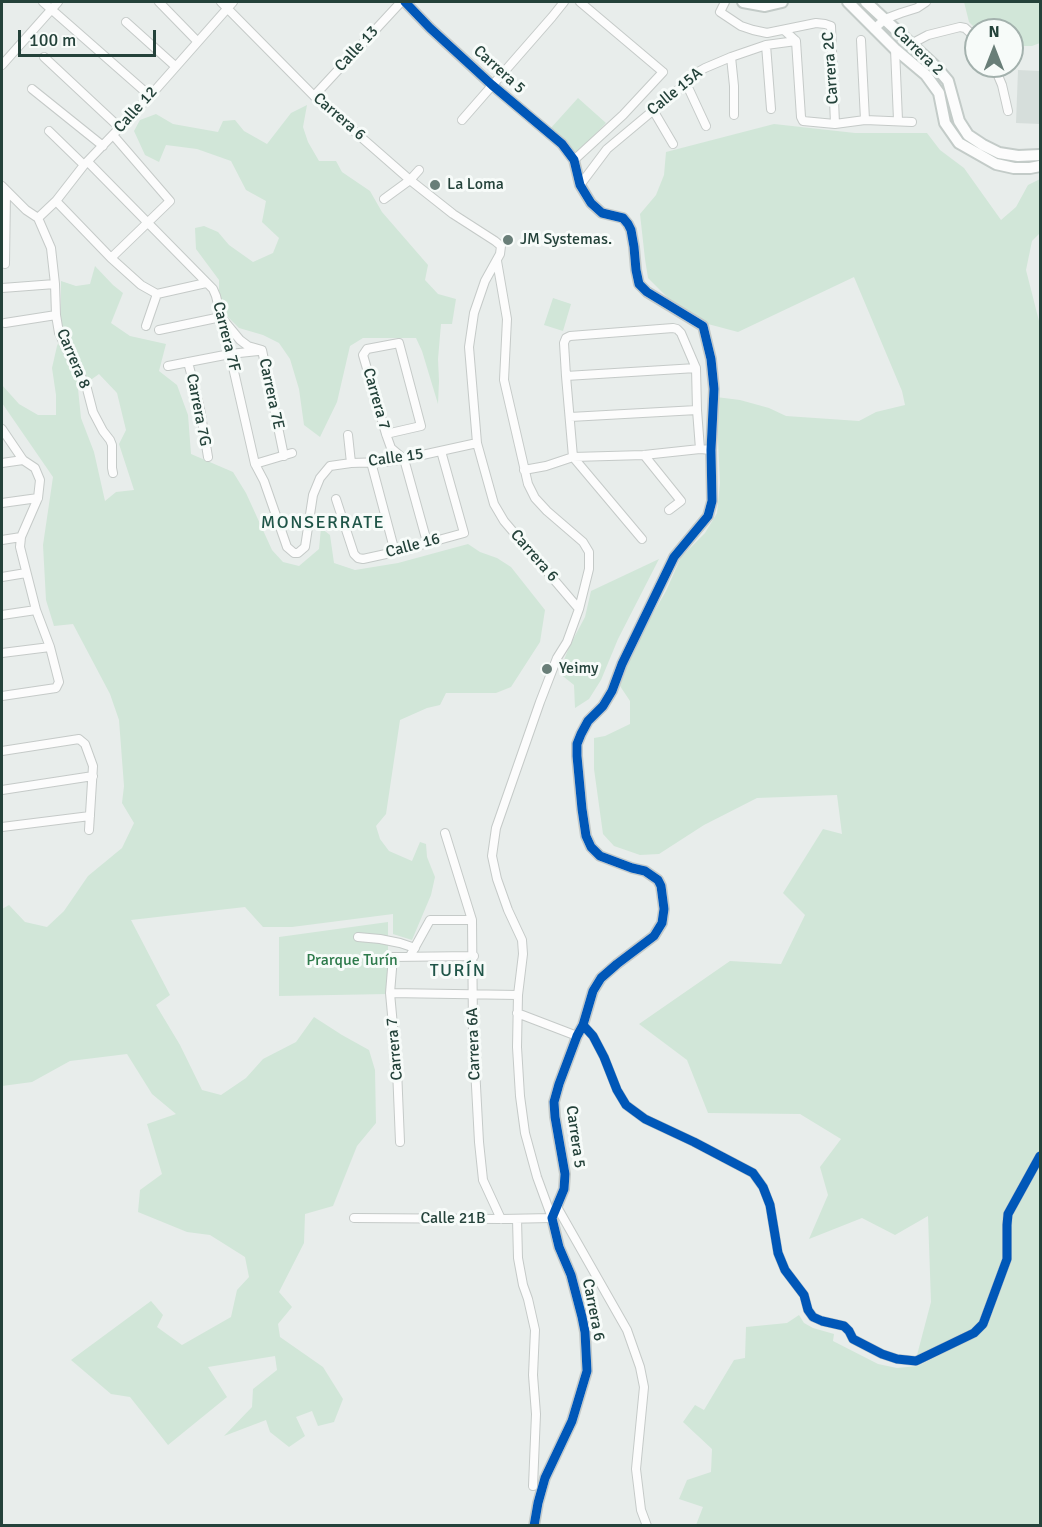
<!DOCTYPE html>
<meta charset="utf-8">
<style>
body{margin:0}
#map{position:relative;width:1042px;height:1527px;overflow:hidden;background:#e8edeb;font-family:Signika,sans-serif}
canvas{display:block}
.frame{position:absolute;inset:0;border:3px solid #24423a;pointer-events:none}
.north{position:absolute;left:964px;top:18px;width:60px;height:60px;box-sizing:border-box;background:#f7fbf9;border:2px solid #a3b1ad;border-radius:50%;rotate:0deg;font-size:16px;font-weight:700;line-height:24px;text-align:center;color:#24423a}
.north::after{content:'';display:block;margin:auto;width:21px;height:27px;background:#697e78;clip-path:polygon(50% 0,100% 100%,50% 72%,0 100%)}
.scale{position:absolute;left:18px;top:30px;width:138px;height:27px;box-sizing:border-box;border:3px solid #24423a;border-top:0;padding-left:8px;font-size:18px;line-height:21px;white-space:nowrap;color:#24423a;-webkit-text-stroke:4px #f7fbf9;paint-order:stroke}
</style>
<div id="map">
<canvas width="1042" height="1527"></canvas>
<div class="frame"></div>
<div class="north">N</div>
<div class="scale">100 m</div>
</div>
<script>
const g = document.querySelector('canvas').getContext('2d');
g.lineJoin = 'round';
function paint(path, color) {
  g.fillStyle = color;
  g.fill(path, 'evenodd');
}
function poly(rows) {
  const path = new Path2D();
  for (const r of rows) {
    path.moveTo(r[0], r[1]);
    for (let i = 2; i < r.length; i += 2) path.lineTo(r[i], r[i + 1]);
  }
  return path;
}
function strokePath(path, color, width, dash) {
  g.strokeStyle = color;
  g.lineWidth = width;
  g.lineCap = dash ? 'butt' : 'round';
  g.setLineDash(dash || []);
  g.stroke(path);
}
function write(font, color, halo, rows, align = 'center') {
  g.font = font + ' Signika,sans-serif';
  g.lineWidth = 6;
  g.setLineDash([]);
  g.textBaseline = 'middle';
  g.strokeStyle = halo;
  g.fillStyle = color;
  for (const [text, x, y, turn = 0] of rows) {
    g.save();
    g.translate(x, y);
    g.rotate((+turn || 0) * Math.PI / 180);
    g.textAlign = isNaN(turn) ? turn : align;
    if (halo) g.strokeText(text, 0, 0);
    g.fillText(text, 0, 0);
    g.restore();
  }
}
paint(poly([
 [1018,70,1040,71,1040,124,1016,123]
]), '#d6dedb');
paint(poly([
 [964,2,1040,2,1040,43,1032,46,1012,46,1012,30,977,30,969,22],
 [578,98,606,123,577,153,550,129],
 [307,105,303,127,308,142,319,161,336,161,342,172,370,191,382,212,428,265,425,280,438,294,456,299,452,324,441,324,438,359,439,381,438,404,422,351,416,338,363,338,350,346,337,402,320,437,304,425,299,389,290,359,279,343,263,335,239,328,224,313,219,295,219,280,196,249,195,228,204,226,218,232,229,245,253,262,273,253,279,238,262,222,266,201,246,190,231,161,197,149,166,145,159,162,145,155,134,131,140,120,156,114,173,124,218,132,223,121,235,120,244,131,267,144,291,113],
 [774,124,855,133,927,133,940,150,964,168,1001,220,1016,207,1028,185,1040,179,1040,233,1032,241,1026,270,1040,325,1040,1151,1030,1166,1005,1213,1003,1259,980,1321,972,1331,916,1359,931,1302,928,1216,895,1235,862,1218,809,1239,828,1195,820,1167,841,1139,800,1114,708,1113,687,1060,639,1024,730,961,781,964,805,915,783,893,823,829,842,834,837,795,757,798,704,825,659,854,640,855,614,846,603,834,594,769,594,738,605,736,630,724,630,701,620,686,632,650,666,591,681,557,705,533,717,513,720,483,716,397,740,400,769,408,786,416,859,421,876,412,905,405,902,391,854,277,738,332,708,324,668,298,648,278,645,259,640,214,656,195,664,175,666,152],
 [95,266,113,285,123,293,111,323,130,336,166,344,159,371,177,385,188,415,191,454,233,472,246,493,272,550,283,562,299,566,319,549,321,528,330,535,334,563,355,570,398,563,468,544,480,552,497,558,511,567,545,610,540,642,511,687,496,693,446,693,440,705,427,708,400,720,386,814,376,826,380,839,389,851,412,861,420,842,426,844,427,857,435,877,431,895,412,940,393,934,393,914,292,927,263,927,245,907,131,920,170,995,156,1005,180,1045,202,1090,221,1095,246,1078,263,1059,296,1042,314,1017,342,1035,369,1050,375,1070,376,1123,357,1146,333,1206,305,1214,304,1243,279,1292,292,1307,278,1324,280,1337,323,1367,343,1399,334,1422,318,1426,312,1411,296,1417,305,1436,289,1447,270,1432,266,1420,224,1436,252,1407,253,1389,277,1370,275,1356,208,1367,227,1397,168,1445,130,1397,111,1394,71,1360,151,1301,163,1315,157,1327,182,1345,231,1317,237,1290,249,1277,245,1257,210,1235,187,1232,138,1212,140,1190,162,1174,147,1124,176,1114,152,1094,127,1054,70,1061,32,1082,2,1086,2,909,9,905,25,922,47,927,64,911,88,876,122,848,134,823,122,803,124,786,119,720,110,694,73,624,54,626,46,600,43,545,53,477,2,403,2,385,19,404,38,415,56,415,56,395,52,368,57,346,61,337,61,281,76,286,90,284],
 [99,374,117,393,126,430,119,444,134,490,116,492,105,501,94,452,81,418,78,389],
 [553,298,571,304,563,331,544,325],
 [659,559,618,639,601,680,589,699,575,708,574,685,559,673,569,647,585,617,591,591],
 [388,922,388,994,279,996,279,937],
 [1040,1162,1040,1525,696,1525,703,1507,679,1499,687,1480,711,1472,712,1449,683,1422,695,1405,704,1410,734,1360,745,1358,746,1327,787,1323,799,1315,804,1323,813,1328,834,1334,833,1341,878,1364,897,1368,918,1366,976,1336,1010,1260,1010,1224,1012,1214]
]), '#d1e6d8');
const minor = poly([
 [43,2,150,96],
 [159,2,197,41],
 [221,2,314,96,410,180,453,214,495,241,501,246,500,254,485,281,474,313,469,347,477,443,494,504,504,521,579,609,567,642,557,658,540,702,496,828,492,856,497,879,508,910,522,940,523,954,518,995,517,1047,520,1096,525,1133,537,1177,552,1218,501,1219,354,1218],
 [725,2,720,12,741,26,753,30,767,33,816,23,825,24,831,26,835,124],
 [126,22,175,66],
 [874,29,885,19,901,13,917,8,926,2],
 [784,30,796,41,801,117,803,121,835,124,865,120,912,122],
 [861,40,865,120],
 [911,44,928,35,960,27,965,28,976,38],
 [766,45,771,109],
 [895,49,898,120],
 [44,57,120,128],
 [731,57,734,86,734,115],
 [2,65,58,2],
 [994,66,1002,85,1008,111],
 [686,83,706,126],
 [32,89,103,146],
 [314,96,401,2],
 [653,110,673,144],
 [462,120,552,17,564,2],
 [49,131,84,165],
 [574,160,623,115,663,72,580,2],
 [88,162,213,289,216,296,230,354,255,464,264,481,287,547,294,553,298,553,305,547,313,495,320,478,330,466,351,463,385,462,404,459,477,443],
 [580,185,607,149,686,83,691,76,705,68,731,57,766,45,796,41],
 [2,186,26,210,38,218,51,248,55,284,56,315,59,333,73,363,86,385,93,412,103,431,110,440,112,445,112,468,113,473],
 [384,199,410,180,419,170],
 [56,201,111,258,141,285,157,294],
 [38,218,56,201,84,165,150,96,233,2],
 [111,258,170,201,113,135],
 [497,261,507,319,504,380,528,484,535,498,547,511,583,542,589,552,589,569,579,609],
 [5,264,6,191],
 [2,288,55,284],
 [5,323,56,315],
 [146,326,157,294,206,283],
 [159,330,221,317,240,340,248,346,262,350,284,456],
 [188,362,200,409,208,457],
 [168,366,230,354,258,351],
 [566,376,696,368],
 [697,410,700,449],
 [570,417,697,410,696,368,681,333,677,329,673,328,570,336,566,338,564,343,566,376,573,457,642,539],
 [2,429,23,460,35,468,40,480,38,498,21,537,20,547,36,610,50,647,59,682,56,688,2,696],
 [386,434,421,426,399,343,367,349,363,355,386,434,391,448,404,459,427,542],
 [348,435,351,463],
 [644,455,681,501,669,510],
 [371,462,395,552],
 [2,463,23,460],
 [255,464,292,453],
 [524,470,546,466,573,457,644,455,700,449,711,450],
 [336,499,354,554,358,558,363,559,395,552,464,533,441,451],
 [2,503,38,498],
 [2,540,21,537],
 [2,577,26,573],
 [2,615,36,610],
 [2,653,50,647],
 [2,751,79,739,85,744,93,766,89,830],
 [2,790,93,776],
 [2,827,90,816],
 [445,833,472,920,473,1030,479,1142,483,1180,501,1219],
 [358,937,380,939,400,943,415,948],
 [410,956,430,920,472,920],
 [390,993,518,995],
 [517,1013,577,1036],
 [583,1025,593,1036,604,1057,617,1090,626,1105,645,1119,694,1142,753,1173,763,1187,770,1205,778,1253,785,1270,804,1295,808,1310,813,1317,822,1321,844,1326,849,1331,853,1339,882,1354,897,1359,916,1361,974,1333,983,1324,1007,1259,1007,1225,1008,1214,1040,1156],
 [400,1142,397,1069,390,993,393,957,474,956],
 [557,1207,627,1330,640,1367,644,1387,636,1469,641,1510,647,1526],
 [517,1219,518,1258,523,1285,528,1299,535,1330,533,1375,536,1414,533,1486]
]);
const tertiary = poly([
 [405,2,430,28,492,85,562,144,574,160,580,185,591,203,602,213,623,218,628,224,631,230,634,247,636,270,639,284,647,292,703,326,711,359,714,389,711,450,712,501,708,516,674,557,622,664,612,691,603,706,588,721,581,734,577,744,577,756,582,809,586,836,591,847,600,856,632,868,645,871,658,880,661,886,664,909,662,923,654,936,617,964,601,978,593,991,583,1025,577,1036,559,1084,554,1102,555,1117,565,1174,564,1189,552,1218,559,1247,571,1275,582,1317,585,1332,587,1371,572,1421,545,1478,538,1503,534,1526]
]);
const secondary = poly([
 [743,2,765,6,782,2],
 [848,2,895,49,926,75,939,93,945,123,959,143,996,164,1014,168,1030,168,1040,166],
 [866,2,937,68,948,81,959,121,968,135,983,145,999,153,1018,156,1040,155]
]);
strokePath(minor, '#c5cac8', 10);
strokePath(tertiary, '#c5cac8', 12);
strokePath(secondary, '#c3cbc8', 14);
strokePath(minor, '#fcfcfc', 8);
strokePath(tertiary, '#fcfcfc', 9);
strokePath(secondary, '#fcfcfc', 10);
strokePath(poly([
 [405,2,430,28,492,85,562,144,574,160,580,185,591,203,602,213,623,218,628,224,631,230,634,247,636,270,639,284,647,292,703,326,711,359,714,389,711,450,712,501,708,516,674,557,622,664,612,691,603,706,588,721,581,734,577,744,577,756,582,809,586,836,591,847,600,856,632,868,645,871,658,880,661,886,664,909,662,923,654,936,617,964,601,978,593,991,583,1025,577,1036,559,1084,554,1102,555,1117,565,1174,564,1189,552,1218,559,1247,571,1275,582,1317,585,1332,587,1371,572,1421,545,1478,538,1503,534,1526],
 [583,1025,593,1036,604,1057,617,1090,626,1105,645,1119,694,1142,753,1173,763,1187,770,1205,778,1253,785,1270,804,1295,808,1310,813,1317,822,1321,844,1326,849,1331,853,1339,882,1354,897,1359,916,1361,974,1333,983,1324,1007,1259,1007,1225,1008,1214,1040,1156]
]), '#0057b8', 9);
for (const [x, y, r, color] of [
 [435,185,6,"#697e78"],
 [508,240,6,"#697e78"],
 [547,669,6,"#697e78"]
]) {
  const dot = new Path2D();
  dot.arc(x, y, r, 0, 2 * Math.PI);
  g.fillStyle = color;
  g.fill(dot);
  strokePath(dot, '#f7fbf9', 2);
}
write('16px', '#24423a', '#f7fbf9', [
 ["Calle 13",357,49,-47],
 ["Carrera 2",918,51,44],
 ["Carrera 2C",831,68,-94],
 ["Carrera 5",499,70,42],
 ["Calle 15A",675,92,-39],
 ["Calle 12",136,110,-48],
 ["Carrera 6",339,117,41],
 ["Carrera 7F",226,337,76],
 ["Carrera 8",73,359,67],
 ["Carrera 7E",271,394,78],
 ["Carrera 7",376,399,74],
 ["Carrera 7G",198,410,79],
 ["Calle 15",396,458,-8],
 ["Calle 16",413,546,-15],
 ["Carrera 6",534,556,49],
 ["Carrera 6A",474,1044,-92],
 ["Carrera 7",395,1049,-95],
 ["Carrera 5",575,1137,82],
 ["Calle 21B",453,1219],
 ["Carrera 6",593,1310,79]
]);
write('16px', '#24423a', '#f7fbf9', [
 ["La Loma",447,185],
 ["JM Systemas.",520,240],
 ["Yeimy",559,669]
], 'left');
write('16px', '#2d7a4b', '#f7fbf9', [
 ["Prarque Turín",352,961]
]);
g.letterSpacing = '1.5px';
write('18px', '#1f5548', '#f7fbf9', [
 ["MONSERRATE",323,523],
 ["TURÍN",458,971]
]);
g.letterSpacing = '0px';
</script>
